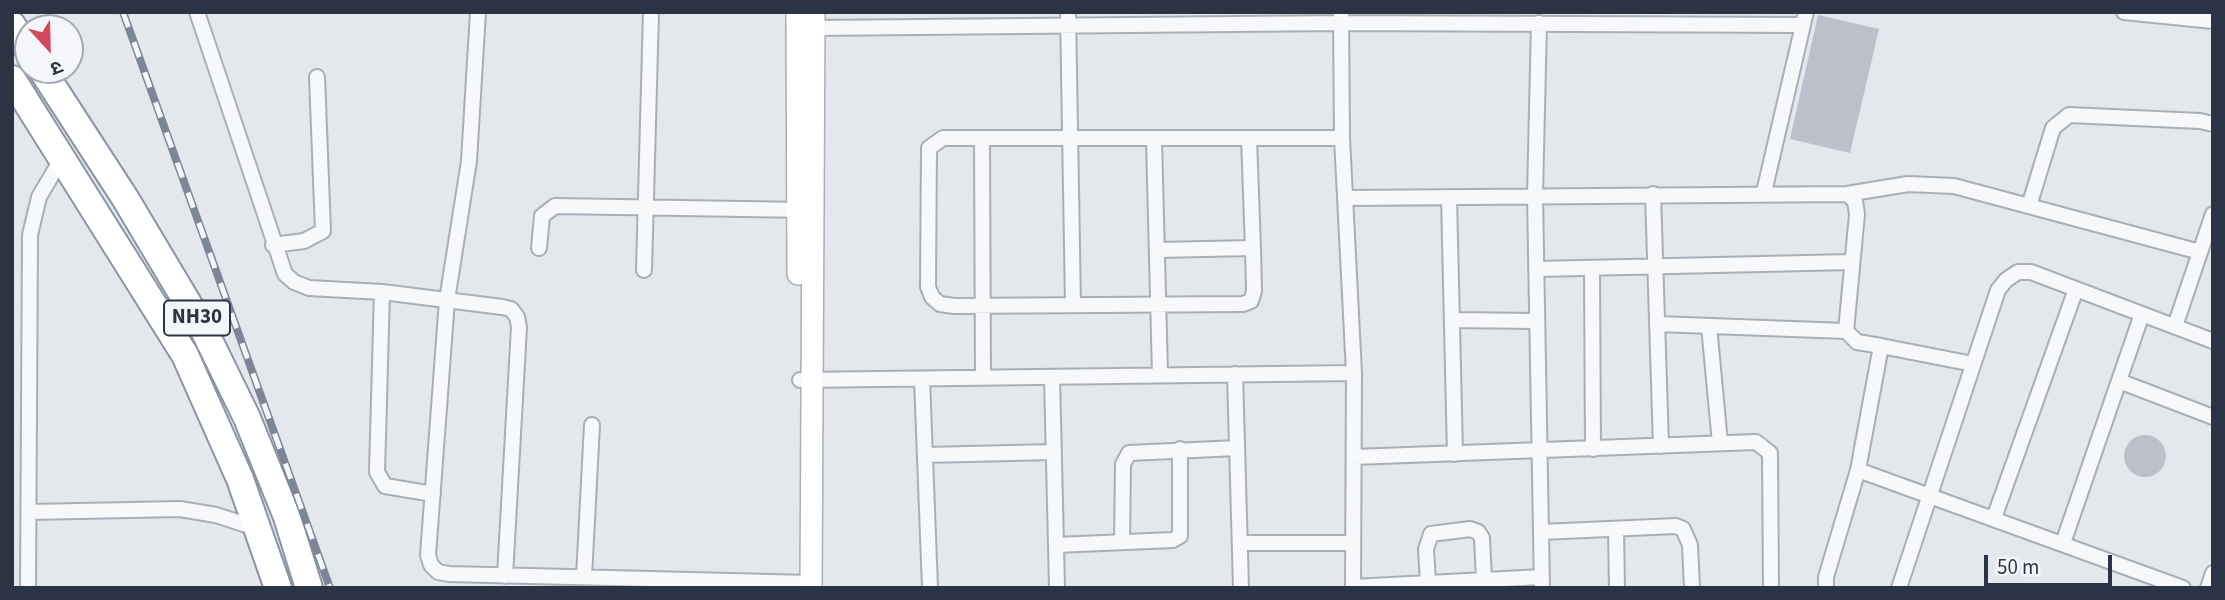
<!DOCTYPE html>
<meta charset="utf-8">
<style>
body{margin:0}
#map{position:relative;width:2225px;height:600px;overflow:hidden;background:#e4e7ec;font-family:"Source Sans 3","Noto Sans Devanagari",sans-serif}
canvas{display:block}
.frame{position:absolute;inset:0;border:14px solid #2b3445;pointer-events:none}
.north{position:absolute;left:14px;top:14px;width:70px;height:70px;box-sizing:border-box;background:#f4f6f9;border:2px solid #a4a8b1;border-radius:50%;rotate:158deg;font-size:19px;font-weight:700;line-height:28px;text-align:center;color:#2b3445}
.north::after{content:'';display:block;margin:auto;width:24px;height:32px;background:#d1495b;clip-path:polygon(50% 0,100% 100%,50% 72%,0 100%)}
.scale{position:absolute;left:1984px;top:555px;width:128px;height:32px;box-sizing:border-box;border:4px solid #2b3445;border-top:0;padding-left:9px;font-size:21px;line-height:24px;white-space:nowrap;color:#2b3445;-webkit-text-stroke:5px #f4f6f9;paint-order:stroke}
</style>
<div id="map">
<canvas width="2225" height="600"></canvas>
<div class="frame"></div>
<div class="north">उ</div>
<div class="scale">50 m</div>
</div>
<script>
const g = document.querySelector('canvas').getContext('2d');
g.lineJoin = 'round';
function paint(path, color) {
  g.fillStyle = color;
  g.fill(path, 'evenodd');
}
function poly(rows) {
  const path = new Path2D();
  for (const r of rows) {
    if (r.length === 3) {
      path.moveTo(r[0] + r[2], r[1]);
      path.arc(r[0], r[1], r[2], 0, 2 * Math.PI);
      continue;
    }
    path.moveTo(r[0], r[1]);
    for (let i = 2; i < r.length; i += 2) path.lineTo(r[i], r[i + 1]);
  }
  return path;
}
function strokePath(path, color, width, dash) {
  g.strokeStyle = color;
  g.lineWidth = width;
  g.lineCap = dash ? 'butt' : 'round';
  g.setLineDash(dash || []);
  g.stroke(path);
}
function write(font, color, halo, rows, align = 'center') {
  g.font = font + ' "Source Sans 3",sans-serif';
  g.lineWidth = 7;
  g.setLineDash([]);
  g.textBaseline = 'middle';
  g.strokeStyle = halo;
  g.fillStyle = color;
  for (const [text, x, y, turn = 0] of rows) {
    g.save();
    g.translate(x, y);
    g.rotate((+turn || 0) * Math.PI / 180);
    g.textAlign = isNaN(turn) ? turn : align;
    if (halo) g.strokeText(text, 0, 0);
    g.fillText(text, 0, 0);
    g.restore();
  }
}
paint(poly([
 [1818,15,1879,29,1850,153,1790,139],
 [2145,456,21]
]), '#bbc0ca');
const street = poly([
 [197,12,285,274,294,282,309,288,382,292,502,307,511,309,517,317,519,327,505,576],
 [478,12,469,161,447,300,428,555,431,565,438,572,449,574,811,583],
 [1068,12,1073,305],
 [1341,12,1342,138,1354,373,1353,588],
 [2124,12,2213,21],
 [1539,23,1535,195,1542,588],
 [813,28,1341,23,1802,25],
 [1154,139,1160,375],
 [982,140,983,378],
 [1764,192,1806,12],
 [1653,194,1661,446],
 [1847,194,1908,184,1954,186,2200,252],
 [1449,197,1455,454],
 [1347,198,1847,194,1855,201,1857,214,1846,331,1857,342,1881,346,1858,470,1826,577,1826,588],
 [2029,206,2053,128,2069,115,2200,121,2213,124],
 [273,245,304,241,323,231,317,77],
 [539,248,542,216,555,206,806,210],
 [1253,248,1254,291,1251,301,1243,304,954,306,940,304,932,297,928,287,929,148,943,138,1342,138],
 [1157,250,1253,248,1249,138],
 [1592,268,1593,449],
 [1536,269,1852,262],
 [644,270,651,12],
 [382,292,377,472,385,486,433,494],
 [1452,320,1537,321],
 [1657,324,1846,331],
 [1709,326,1720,443],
 [2175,326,2213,214],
 [1881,346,1973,364],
 [1235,374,1241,588],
 [1052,377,1057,588],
 [922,379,930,588],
 [800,380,1354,373],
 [2119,381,2213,417],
 [925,455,1054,452],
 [1354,457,1756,442,1770,453,1771,588],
 [1858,470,2183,588],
 [29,512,180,509,216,515,259,529],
 [1994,518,2076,289],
 [1616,529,1617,588],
 [1541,532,1676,526,1683,529,1690,545,1692,588],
 [1122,542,1123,464,1129,453,1237,448],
 [1240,543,1353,543],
 [2063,543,2142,314],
 [1056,545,1173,540,1180,536,1180,449],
 [584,577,592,425],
 [1428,583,1426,549,1431,534,1470,529,1478,532,1482,538,1484,580],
 [1353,587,1542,577],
 [28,588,30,235,39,197,62,158],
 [1899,588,1998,290,2006,280,2018,272,2031,272,2213,341],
 [2208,588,2213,573]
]);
const secondary = poly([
 [797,12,798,274],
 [811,588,814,12]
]);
const highway = poly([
 [12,25,28,49],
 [42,70,125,198,205,332,247,418,287,517,309,588],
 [12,79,185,355,240,479,278,588]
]);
strokePath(street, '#a9aeb7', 18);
strokePath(secondary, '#a9aeb7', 24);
strokePath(highway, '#8b94a3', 30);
strokePath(street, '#f7f8fa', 14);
strokePath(secondary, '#fff', 21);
strokePath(highway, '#fff', 26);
const rail = poly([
 [123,12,330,588]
]);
strokePath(rail, '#7d8696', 8);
strokePath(rail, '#f4f6f9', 5, [16]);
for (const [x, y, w] of [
 [197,318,66]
]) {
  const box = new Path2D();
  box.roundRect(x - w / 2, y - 17.5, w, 35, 5);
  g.fillStyle = '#f4f6f9';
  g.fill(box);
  strokePath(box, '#2b3445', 2);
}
write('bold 21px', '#2b3445', null, [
 ["NH30",197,318]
]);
</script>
